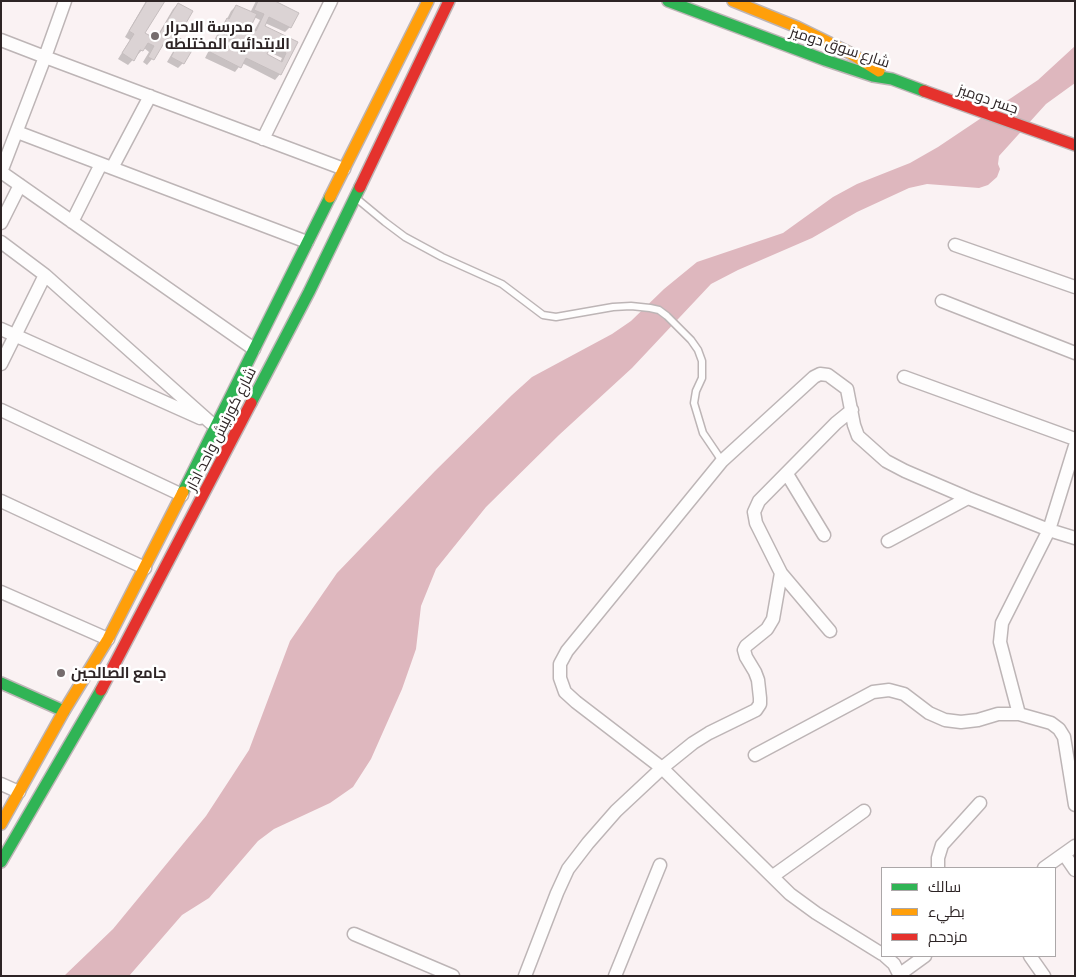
<!DOCTYPE html>
<meta charset="utf-8">
<style>
body{margin:0}
#map{position:relative;width:1076px;height:977px;overflow:hidden;background:#faf2f3;font-family:Ubuntu,Cairo,sans-serif}
canvas{display:block}
.frame{position:absolute;inset:0;border:2px solid #2d2425;pointer-events:none}
.legend{position:absolute;left:881px;top:867px;width:175px;height:90px;box-sizing:border-box;background:#fff;border:1px solid #aba7a8;margin:0;padding:6px 9px;list-style:none;font-size:15px;color:#2d2425}
.legend li{display:flex;align-items:center;gap:10px;height:25px}
.legend b{width:25px;border:1px solid #aba7a8}
</style>
<div id="map">
<canvas width="1076" height="977"></canvas>
<div class="frame"></div>
<ul class="legend">
<li><b style="height:6px;background:#30b455"></b>سالك</li>
<li><b style="height:6px;background:#ff9f0a"></b>بطيء</li>
<li><b style="height:6px;background:#e5322d"></b>مزدحم</li>
</ul>
</div>
<script>
const g = document.querySelector('canvas').getContext('2d');
g.lineJoin = 'round';
function paint(path, color) {
  g.fillStyle = color;
  g.fill(path, 'evenodd');
}
function poly(rows) {
  const path = new Path2D();
  for (const r of rows) {
    path.moveTo(r[0], r[1]);
    for (let i = 2; i < r.length; i += 2) path.lineTo(r[i], r[i + 1]);
  }
  return path;
}
function strokePath(path, color, width, dash) {
  g.strokeStyle = color;
  g.lineWidth = width;
  g.lineCap = dash ? 'butt' : 'round';
  g.setLineDash(dash || []);
  g.stroke(path);
}
function write(font, color, halo, rows, align = 'center') {
  g.font = font + ' Ubuntu,Cairo,sans-serif';
  g.lineWidth = 5;
  g.setLineDash([]);
  g.textBaseline = 'middle';
  g.strokeStyle = halo;
  g.fillStyle = color;
  for (const [text, x, y, turn = 0] of rows) {
    g.save();
    g.translate(x, y);
    g.rotate((+turn || 0) * Math.PI / 180);
    g.textAlign = isNaN(turn) ? turn : align;
    if (halo) g.strokeText(text, 0, 0);
    g.fillText(text, 0, 0);
    g.restore();
  }
}
paint(poly([
 [1075,46,1075,83,1046,104,999,156,998,164,1000,169,997,177,988,185,979,188,927,184,909,188,857,212,812,238,738,270,711,284,632,368,559,435,486,507,436,569,421,606,416,649,402,689,371,759,353,787,330,803,274,829,258,841,209,898,182,915,129,976,64,976,113,929,206,816,249,750,290,641,337,573,435,471,512,395,532,377,612,334,631,321,664,289,697,262,783,233,833,197,857,184,910,163,938,147,1038,80]
]), '#deb7be');
paint(poly([
 [146,1,163,1,143,33,155,40,173,9,178,4,176,37,183,63,178,68,167,62,174,50,162,43,152,59,147,65,143,62,149,52,144,48,128,65,118,59,130,40,125,37],
 [256,1,272,1,290,27,285,32,265,23,263,27,296,43,280,74,275,80,242,63,235,72,205,58,222,25,227,19,231,11,236,6,250,13],
 [254,17,260,20,254,31,248,29],
 [222,39,236,46,234,50,219,43],
 [267,51,282,58,280,62,265,55]
]), '#0003');
const building = poly([
 [147,1,165,1,145,33,156,39,178,3,193,11,178,37,194,47,184,64,171,57,178,44,167,38,154,60,148,57,154,46,148,43,143,51,140,50,134,61,122,53,134,34,129,31,147,1],
 [258,1,275,1,299,13,291,28,269,17,265,26,298,42,281,75,246,58,241,68,210,52,227,18,229,19,236,5,257,14,250,28,256,31,264,14,254,10,258,1],
 [225,33,240,41,236,50,221,42,225,33],
 [271,45,286,53,282,62,267,54,271,45]
]);
paint(building, '#dbd3d4');
strokePath(building, '#c5bdbe', 1);
const lane = poly([
 [356,198,385,222,405,237,442,257,502,284,543,315,556,317,613,307,631,306,650,308,659,310,667,316,691,340,698,350,702,361,702,378,696,391,694,403,703,433,722,461]
]);
const street = poly([
 [65,1,45,57,344,169],
 [1,40,45,57,1,172],
 [17,132,307,242],
 [263,139,331,1],
 [112,168,150,96],
 [1,172,254,349],
 [72,222,101,164],
 [1,223,20,185],
 [1,242,45,275,211,423,216,425],
 [955,245,1075,287],
 [942,301,1075,353],
 [1,329,200,418],
 [1,364,45,275],
 [904,377,1075,439],
 [1,410,182,495],
 [787,474,824,535],
 [1,501,145,568],
 [888,541,968,498],
 [1,592,108,639],
 [830,631,781,573,756,523,754,512,759,501,836,423,852,410],
 [1019,714,1000,642,1002,623,1049,530,1075,446],
 [755,755,873,692,889,690,904,694,929,713,945,720,961,722,978,720,998,714,1019,714,1051,723,1059,729,1064,737,1075,805],
 [1,784,19,792],
 [1064,854,1075,870],
 [938,868,938,858,942,845,980,803],
 [1044,868,1075,846],
 [773,876,864,811],
 [354,934,453,976],
 [882,954,816,913,790,894,662,768,576,702,565,692,560,678,560,664,567,651,722,461,814,377,820,374,828,375,847,389,854,425,858,436,886,461,905,471,968,498,1049,530,1075,538],
 [885,956,894,964,900,976],
 [1030,956,1044,976],
 [900,974,925,956],
 [525,976,557,893,568,869,588,843,616,811,662,768,693,743,709,733,756,710,760,704,760,698,758,680,755,672,746,657,744,650,746,646,767,629,773,619,781,573],
 [615,976,660,865]
]);
const fast = poly([
 [668,1,825,60,873,76,892,79,924,91],
 [251,403,309,292,360,187],
 [183,492,330,197],
 [1,683,64,711],
 [1,862,101,690]
]);
const slow = poly([
 [733,1,797,27,850,53,879,71],
 [330,197,428,1],
 [1,824,64,711,108,639,183,492]
]);
const jam = poly([
 [924,91,1075,145],
 [360,187,449,1],
 [101,690,251,403]
]);
strokePath(lane, '#bdb5b6', 9);
strokePath(street, '#bdb5b6', 15);
strokePath(fast, '#bdb5b6', 14);
strokePath(slow, '#bdb5b6', 14);
strokePath(jam, '#bdb5b6', 14);
strokePath(lane, '#fefdfd', 6);
strokePath(street, '#fefdfd', 12);
strokePath(fast, '#30b455', 11);
strokePath(slow, '#ff9f0a', 11);
strokePath(jam, '#e5322d', 11);
for (const [x, y, r, color] of [
 [155,36,5,"#756c6d"],
 [61,673,5,"#756c6d"]
]) {
  const dot = new Path2D();
  dot.arc(x, y, r, 0, 2 * Math.PI);
  g.fillStyle = color;
  g.fill(dot);
  strokePath(dot, '#fff', 2);
}
write('bold 15px', '#2d2425', '#fff', [
 ["مدرسة الاحرار",165,27],
 ["الابتدائيه المختلطه",165,44],
 ["جامع الصالحين",71,673]
], 'left');
write('15px', '#2d2425', '#fff', [
 ["شارع سوق دوميز",840,47,18],
 ["جسر دوميز",988,99,19],
 ["شارع كورنيش واحد اذار",221,429,-63]
]);
</script>
